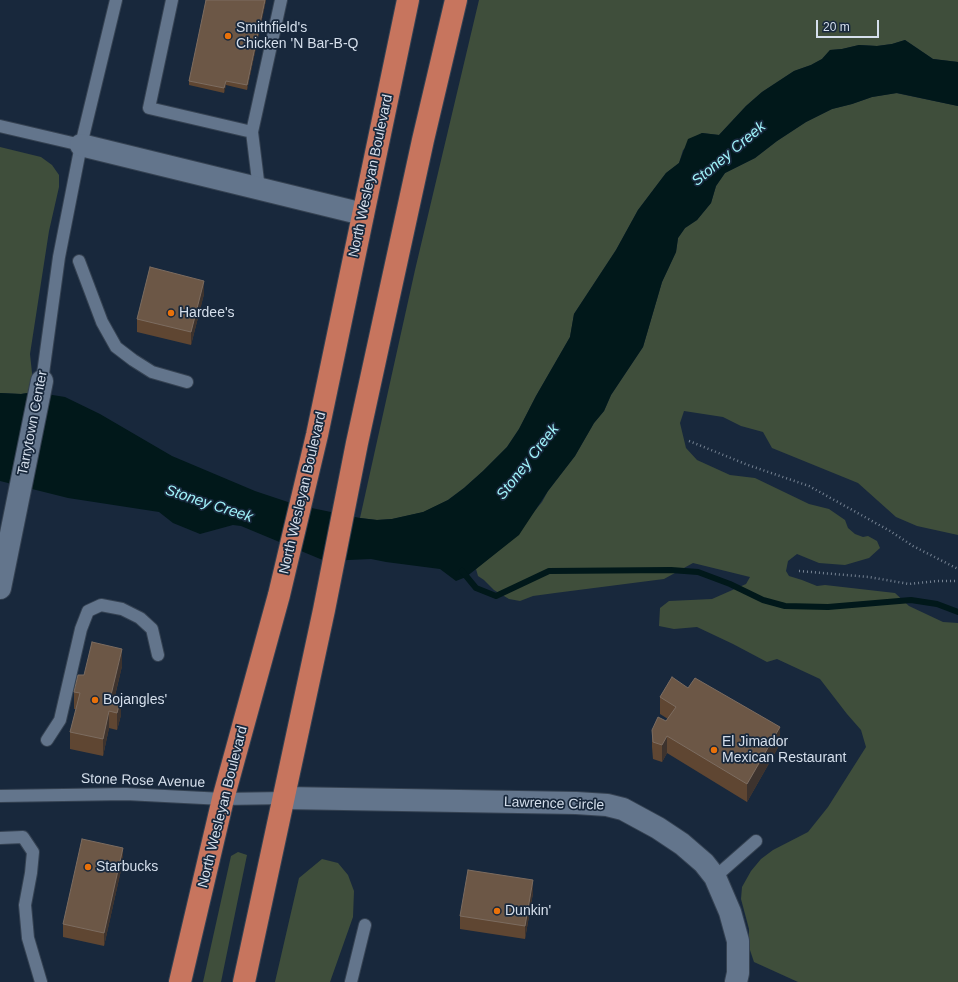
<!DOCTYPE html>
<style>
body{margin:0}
#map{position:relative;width:958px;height:982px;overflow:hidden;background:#18283c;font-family:Helvetica,sans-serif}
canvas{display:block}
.scale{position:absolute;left:816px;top:20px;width:63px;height:18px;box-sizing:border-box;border:2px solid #d5dfec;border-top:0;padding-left:5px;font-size:12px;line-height:14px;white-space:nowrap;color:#d5dfec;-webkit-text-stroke:3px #18283c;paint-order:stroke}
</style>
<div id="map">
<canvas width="958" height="982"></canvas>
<div class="scale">20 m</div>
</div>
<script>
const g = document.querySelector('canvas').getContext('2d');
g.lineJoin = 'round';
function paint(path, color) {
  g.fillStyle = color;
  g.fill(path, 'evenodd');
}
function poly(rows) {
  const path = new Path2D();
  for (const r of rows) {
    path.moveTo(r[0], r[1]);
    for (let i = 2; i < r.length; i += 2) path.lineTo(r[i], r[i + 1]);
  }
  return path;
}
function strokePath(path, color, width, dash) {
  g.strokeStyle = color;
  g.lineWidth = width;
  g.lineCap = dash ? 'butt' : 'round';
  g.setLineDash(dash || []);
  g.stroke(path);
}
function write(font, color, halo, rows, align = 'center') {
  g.font = font + ' Helvetica,sans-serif';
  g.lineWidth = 3.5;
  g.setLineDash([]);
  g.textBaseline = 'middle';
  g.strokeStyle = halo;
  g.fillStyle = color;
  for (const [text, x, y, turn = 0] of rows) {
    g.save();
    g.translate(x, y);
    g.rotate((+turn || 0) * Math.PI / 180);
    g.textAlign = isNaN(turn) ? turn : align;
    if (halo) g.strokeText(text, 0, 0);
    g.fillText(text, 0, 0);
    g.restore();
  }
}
paint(poly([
 [479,0,958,0,958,62,933,59,905,40,892,44,877,46,859,45,842,49,830,50,822,59,811,65,794,71,762,92,746,106,719,135,702,133,683,150,679,163,666,173,638,210,616,250,574,314,570,337,536,396,519,429,507,447,483,471,464,488,448,500,424,512,392,519,377,520,360,518,415,270],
 [896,93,958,106,958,535,917,526,896,517,858,483,772,448,763,432,741,426,723,417,684,411,680,423,686,448,697,460,730,475,755,478,809,504,829,509,845,520,848,528,855,534,863,537,868,536,877,541,880,548,869,558,845,565,819,563,797,554,788,561,786,571,789,576,802,580,817,586,825,585,895,593,909,606,943,622,958,623,958,982,798,982,754,962,749,947,749,929,741,899,742,887,751,871,761,859,773,850,808,832,828,807,866,747,861,730,847,714,820,679,777,659,767,662,733,644,697,627,674,629,659,626,660,608,669,601,712,599,746,584,750,577,693,563,664,579,555,593,533,596,520,601,509,599,494,590,484,580,478,576,476,569,509,542,542,502,548,491,575,456,594,423,604,411,611,395,643,347,662,282,676,252,678,238,685,228,697,220,711,203,716,186,725,173,755,158,777,141,806,122,832,109,852,104,872,97],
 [0,147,41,157,52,165,59,175,59,187,49,231,30,354,34,392,21,394,0,393],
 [238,852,247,855,221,982,203,982,231,856],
 [322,859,338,863,348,875,354,891,353,917,330,982,275,982,299,878]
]), '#3f4e3b');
paint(poly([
 [905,40,933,59,958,62,958,106,897,93,872,97,852,104,832,109,806,122,777,141,755,158,725,173,716,186,711,203,697,220,685,228,678,238,676,252,662,282,643,347,611,395,604,411,594,423,575,456,548,491,519,535,466,577,456,581,440,569,386,562,371,559,325,561,241,526,233,525,200,534,173,523,159,512,68,498,0,481,0,393,21,394,34,392,65,397,100,414,172,456,255,491,297,505,360,518,377,520,392,519,423,512,448,500,464,488,483,471,507,447,519,429,536,396,570,337,574,314,616,250,638,210,666,173,679,163,688,139,702,133,719,135,746,106,762,92,794,71,811,65,822,59,830,50,842,49,859,45,877,46,892,44]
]), '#01181a');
strokePath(poly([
 [462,571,476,588,496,596,549,571,671,570,698,572,730,584,763,600,785,606,828,607,911,600,937,604,958,612]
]), '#01181a', 6);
const lane = poly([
 [172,0,149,108,252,132],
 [0,126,81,145],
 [259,189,252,132,281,0],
 [79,261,102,322,116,347,133,360,152,372,187,382],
 [42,381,59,257,81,145,116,0],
 [47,740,60,720,81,629,88,611,101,605,122,609,140,618,152,629,158,655],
 [0,796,126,794,223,799,285,798],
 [0,838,23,837,33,852,31,873,25,905,28,938,41,982],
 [715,877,756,841],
 [351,982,365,925]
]);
const street = poly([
 [81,145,363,214],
 [0,588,42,381],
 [285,798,576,803,607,805,623,809,658,828,682,844,704,863,715,877,730,912,738,941,738,973,736,982]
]);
const highway = poly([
 [180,982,223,799,279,595,317,435,408,0],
 [244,982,324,610,357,443,423,140,456,0]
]);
strokePath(lane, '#354252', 14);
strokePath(street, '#354252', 24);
strokePath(highway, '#354252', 24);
strokePath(poly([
 [689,441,748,465,809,486,890,531,913,546,958,569],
 [799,571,869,577,909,584,937,581,958,581]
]), '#758292', 2.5, [1, 3]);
strokePath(lane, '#63758c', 12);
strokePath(street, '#63758c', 22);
strokePath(highway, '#c7755e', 22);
paint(poly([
 [206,0,266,0,247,90,226,85,224,93,189,85,189,81],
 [204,294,191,345,137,332,137,319],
 [122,666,115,696,121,715,117,730,109,728,103,756,70,749,70,732,76,709,74,709,74,692,84,675],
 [688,688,780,744,747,802,667,753,662,762,653,759,652,747,652,730,666,721,668,719,660,714,660,697],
 [123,861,104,946,63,937,63,924],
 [533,893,525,939,460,929,460,916]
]), '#5f4632');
paint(poly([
 [265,0,266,0,247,90,247,85],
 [226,81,226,85,224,93,224,88],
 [204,281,204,294,191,345,191,332],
 [122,649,122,666,111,712,111,695],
 [121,698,121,715,117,730,117,713],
 [109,711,109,728,103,756,103,739],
 [780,727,780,744,747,802,747,784],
 [667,736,667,753,662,762,662,745],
 [123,848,123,861,104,946,104,933],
 [533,880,533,893,525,939,525,926]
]), '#3d332e');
const building = poly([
 [206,0,265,0,247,85,226,81,224,88,189,81,206,0],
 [150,267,204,281,191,332,137,319,150,267],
 [92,642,122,649,111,695,121,698,117,713,109,711,103,739,70,732,80,693,74,692,78,675,84,675,92,642],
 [672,677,688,688,695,678,780,727,747,784,667,736,662,745,653,742,652,730,658,717,666,721,676,707,660,697,672,677],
 [82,839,123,848,104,933,63,924,82,839],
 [468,870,533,880,525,926,460,916,468,870]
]);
paint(building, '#6c5746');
strokePath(building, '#7c6c60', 1);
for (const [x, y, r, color] of [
 [228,36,4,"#e8710a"],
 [171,313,4,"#e8710a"],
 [95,700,4,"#e8710a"],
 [714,750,4,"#e8710a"],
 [88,867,4,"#e8710a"],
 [497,911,4,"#e8710a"]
]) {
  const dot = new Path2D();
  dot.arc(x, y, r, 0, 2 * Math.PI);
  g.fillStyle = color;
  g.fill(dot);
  strokePath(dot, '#18283c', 1.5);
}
write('14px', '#d5dfec', '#18283c', [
 ["Smithfield's",236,28],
 ["Chicken 'N Bar-B-Q",236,44],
 ["Hardee's",179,313],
 ["Bojangles'",103,700],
 ["El Jimador",722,742],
 ["Mexican Restaurant",722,758],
 ["Starbucks",96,867],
 ["Dunkin'",505,911]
], 'left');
write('14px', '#d5dfec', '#18283c', [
 ["North Wesleyan Boulevard",371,176,-78],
 ["Tarrytown Center",33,423,-79],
 ["North Wesleyan Boulevard",303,493,-77],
 ["Stone Rose Avenue",143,781,2],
 ["Lawrence Circle",554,804,2],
 ["North Wesleyan Boulevard",223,807,-76]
]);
write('italic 15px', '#a0f4fb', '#18283c', [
 ["Stoney Creek",729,154,-40],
 ["Stoney Creek",528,462,-52],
 ["Stoney Creek",209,504,18]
]);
</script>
